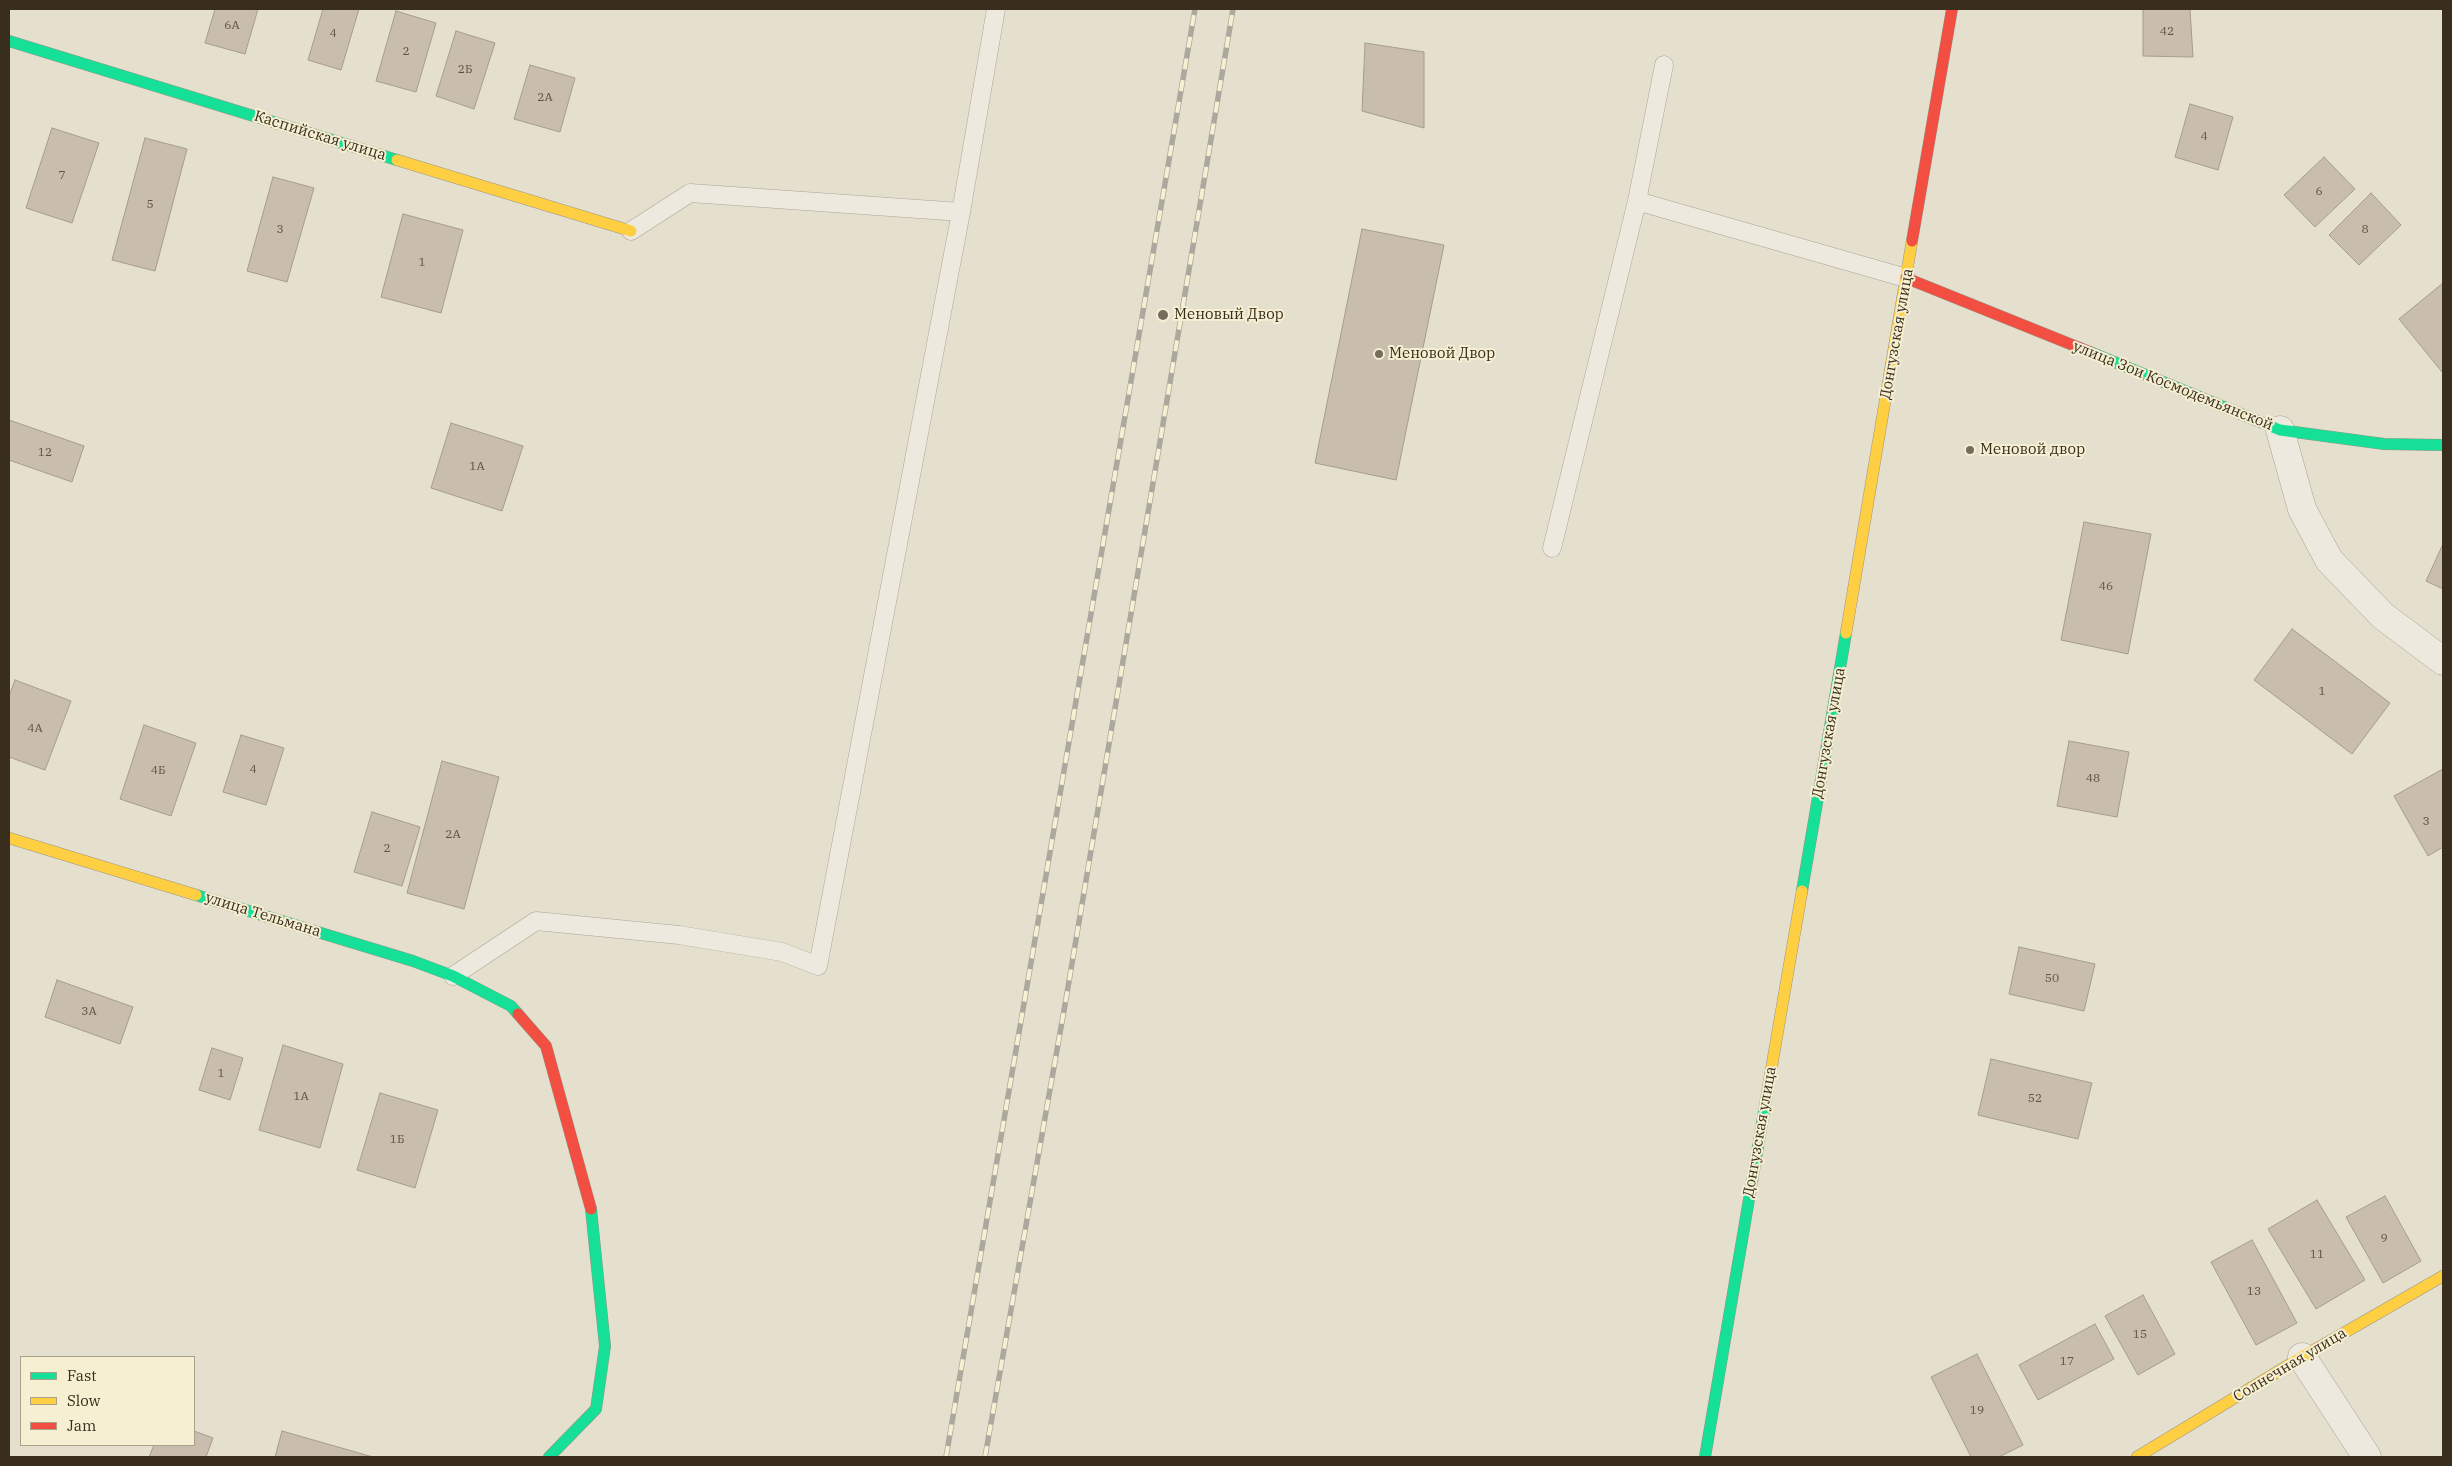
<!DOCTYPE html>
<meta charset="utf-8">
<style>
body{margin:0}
#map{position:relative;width:2452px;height:1466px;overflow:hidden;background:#e5e0cd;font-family:"IBM Plex Serif",serif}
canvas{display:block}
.frame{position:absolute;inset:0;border:10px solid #392d1e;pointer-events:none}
.legend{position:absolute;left:20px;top:1356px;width:175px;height:90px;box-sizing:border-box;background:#f6efd2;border:1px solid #aaa18a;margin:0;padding:6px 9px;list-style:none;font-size:15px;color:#392d1e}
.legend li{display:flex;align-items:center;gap:10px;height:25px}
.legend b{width:25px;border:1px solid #aaa18a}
</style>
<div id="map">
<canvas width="2452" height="1466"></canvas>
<div class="frame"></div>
<ul class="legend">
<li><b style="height:6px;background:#16e098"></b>Fast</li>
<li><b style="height:6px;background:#ffcf43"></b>Slow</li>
<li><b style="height:6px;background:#f24e42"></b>Jam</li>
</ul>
</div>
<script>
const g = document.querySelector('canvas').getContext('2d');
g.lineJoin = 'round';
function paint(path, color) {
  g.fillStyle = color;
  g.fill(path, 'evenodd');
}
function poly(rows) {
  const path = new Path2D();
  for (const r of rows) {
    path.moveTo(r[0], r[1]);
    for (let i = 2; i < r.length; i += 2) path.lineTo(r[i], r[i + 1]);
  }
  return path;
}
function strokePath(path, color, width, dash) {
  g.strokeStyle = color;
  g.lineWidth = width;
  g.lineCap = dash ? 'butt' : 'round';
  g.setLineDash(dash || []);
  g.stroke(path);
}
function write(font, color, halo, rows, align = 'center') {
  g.font = font + ' "IBM Plex Serif",serif';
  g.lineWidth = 4;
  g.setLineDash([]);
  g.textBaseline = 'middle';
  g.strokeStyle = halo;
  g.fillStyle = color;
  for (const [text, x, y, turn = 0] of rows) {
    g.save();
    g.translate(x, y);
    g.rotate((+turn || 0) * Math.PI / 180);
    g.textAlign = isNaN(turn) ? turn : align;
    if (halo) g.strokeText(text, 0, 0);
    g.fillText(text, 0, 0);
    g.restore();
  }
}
const building = poly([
 [215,9,258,9,245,54,205,43,215,9],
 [323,9,359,9,341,70,308,60,323,9],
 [2143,9,2190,9,2193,57,2143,56,2143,9],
 [396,11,436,23,416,92,376,81,396,11],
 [456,31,495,43,474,109,436,96,456,31],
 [1365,43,1424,52,1424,128,1362,111,1365,43],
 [530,65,575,78,560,132,514,119,530,65],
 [2190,104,2233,117,2218,170,2175,157,2190,104],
 [52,128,99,143,72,223,26,208,52,128],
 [145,138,187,149,155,271,112,260,145,138],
 [2324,157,2355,189,2315,227,2284,195,2324,157],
 [273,177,314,188,287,282,247,271,273,177],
 [2371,193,2401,225,2359,265,2329,235,2371,193],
 [403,214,463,230,441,313,381,297,403,214],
 [1362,229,1444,245,1396,480,1315,463,1362,229],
 [2443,283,2443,371,2442,372,2399,319,2443,283],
 [9,420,84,446,72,482,9,460,9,420],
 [451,423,523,446,502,511,431,488,451,423],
 [2084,522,2151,534,2128,654,2061,640,2084,522],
 [2443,544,2443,589,2426,581,2443,544],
 [2292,629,2390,703,2352,754,2254,680,2292,629],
 [15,680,71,701,45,770,9,757,9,696,15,680],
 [144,725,196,743,171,816,120,799,144,725],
 [241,735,284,748,266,805,223,792,241,735],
 [2069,741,2129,752,2117,817,2057,806,2069,741],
 [442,761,499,777,464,909,407,893,442,761],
 [2443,769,2443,847,2428,856,2394,796,2443,769],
 [372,812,420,827,402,886,354,872,372,812],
 [2019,947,2095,964,2084,1011,2009,994,2019,947],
 [57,980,133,1007,120,1044,45,1017,57,980],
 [283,1045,343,1064,320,1148,259,1130,283,1045],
 [212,1048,243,1058,230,1100,199,1090,212,1048],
 [1991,1059,2092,1083,2078,1139,1978,1115,1991,1059],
 [380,1093,438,1110,415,1188,357,1170,380,1093],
 [2385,1196,2421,1261,2383,1283,2346,1217,2385,1196],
 [2317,1200,2365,1280,2316,1309,2268,1229,2317,1200],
 [2252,1240,2297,1323,2256,1345,2211,1262,2252,1240],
 [2143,1295,2175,1354,2138,1375,2105,1316,2143,1295],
 [2095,1324,2114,1359,2038,1400,2019,1365,2095,1324],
 [1977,1354,2023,1445,1999,1457,1971,1457,1931,1377,1977,1354],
 [194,1431,213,1438,206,1457,149,1457,154,1445,194,1445,194,1431],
 [282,1431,373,1457,275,1457,282,1431]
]);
paint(building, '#c9beae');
strokePath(building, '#a59c8c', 1);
const lane = poly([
 [1637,201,1906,278],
 [631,231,690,193,961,212,996,9],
 [1552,548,1637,201,1664,65],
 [453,976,536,921,679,935,782,952,818,966,961,212]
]);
const street = poly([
 [2280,430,2302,509,2329,560,2383,616,2443,661],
 [2302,1357,2367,1457]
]);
const fast = poly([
 [9,41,397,160],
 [2090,352,2280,430,2384,444,2443,445],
 [1802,891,1846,633],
 [196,895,413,961,453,976,511,1006,518,1014],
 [549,1457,596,1409,605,1346,591,1209],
 [1705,1457,1768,1088]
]);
const slow = poly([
 [397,160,631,231],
 [1846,633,1912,241],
 [9,838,196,895],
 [1768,1088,1802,891],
 [2137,1457,2302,1357,2443,1276]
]);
const jam = poly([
 [1912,241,1952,9],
 [1906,278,2090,352],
 [518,1014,546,1046,591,1209]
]);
strokePath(lane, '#aaa496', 19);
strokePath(street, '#aaa496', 29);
strokePath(fast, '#9a9486', 12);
strokePath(slow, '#9a9486', 12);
strokePath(jam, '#9a9486', 12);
strokePath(lane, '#ede9de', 18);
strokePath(street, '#ede9de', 28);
strokePath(fast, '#16e098', 11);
strokePath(slow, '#ffcf43', 11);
strokePath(jam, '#f24e42', 11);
const rail = poly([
 [946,1457,1195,9],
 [985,1457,1066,999,1233,9]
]);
strokePath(rail, '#aca89e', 5.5);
strokePath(rail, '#f6efd2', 4, [11]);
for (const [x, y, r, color] of [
 [1163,315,6,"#756c5b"],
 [1379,354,5,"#756c5b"],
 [1970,450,5,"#756c5b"]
]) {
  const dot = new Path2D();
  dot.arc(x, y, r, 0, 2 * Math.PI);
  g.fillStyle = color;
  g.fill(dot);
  strokePath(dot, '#f6efd2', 2);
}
write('12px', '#5d5142', null, [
 ["6А",232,26],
 ["42",2167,32],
 ["4",333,34],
 ["2",406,52],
 ["2Б",465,70],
 ["2А",545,98],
 ["4",2204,137],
 ["7",62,176],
 ["6",2319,192],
 ["5",150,205],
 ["3",280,230],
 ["8",2365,230],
 ["1",422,263],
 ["12",45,453],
 ["1А",477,467],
 ["46",2106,587],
 ["1",2322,692],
 ["4А",35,729],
 ["4",253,770],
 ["4Б",158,771],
 ["48",2093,779],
 ["3",2426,822],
 ["2А",453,835],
 ["2",387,849],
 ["50",2052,979],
 ["3А",89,1012],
 ["1",221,1074],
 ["1А",301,1097],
 ["52",2035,1099],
 ["1Б",397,1140],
 ["9",2384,1239],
 ["11",2317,1255],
 ["13",2254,1292],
 ["15",2140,1335],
 ["17",2067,1362],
 ["19",1977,1411]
]);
write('15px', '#392d1e', '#f6efd2', [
 ["Каспийская улица",320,136,17],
 ["Донгузская улица",1897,334,-80],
 ["улица Зои Космодемьянской",2173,386,22],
 ["Донгузская улица",1829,733,-80],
 ["улица Тельмана",263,915,17],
 ["Донгузская улица",1760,1132,-80],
 ["Солнечная улица",2290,1365,-31]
]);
write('15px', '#392d1e', '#f6efd2', [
 ["Меновый Двор",1174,315],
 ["Меновой Двор",1389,354],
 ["Меновой двор",1980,450]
], 'left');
</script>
